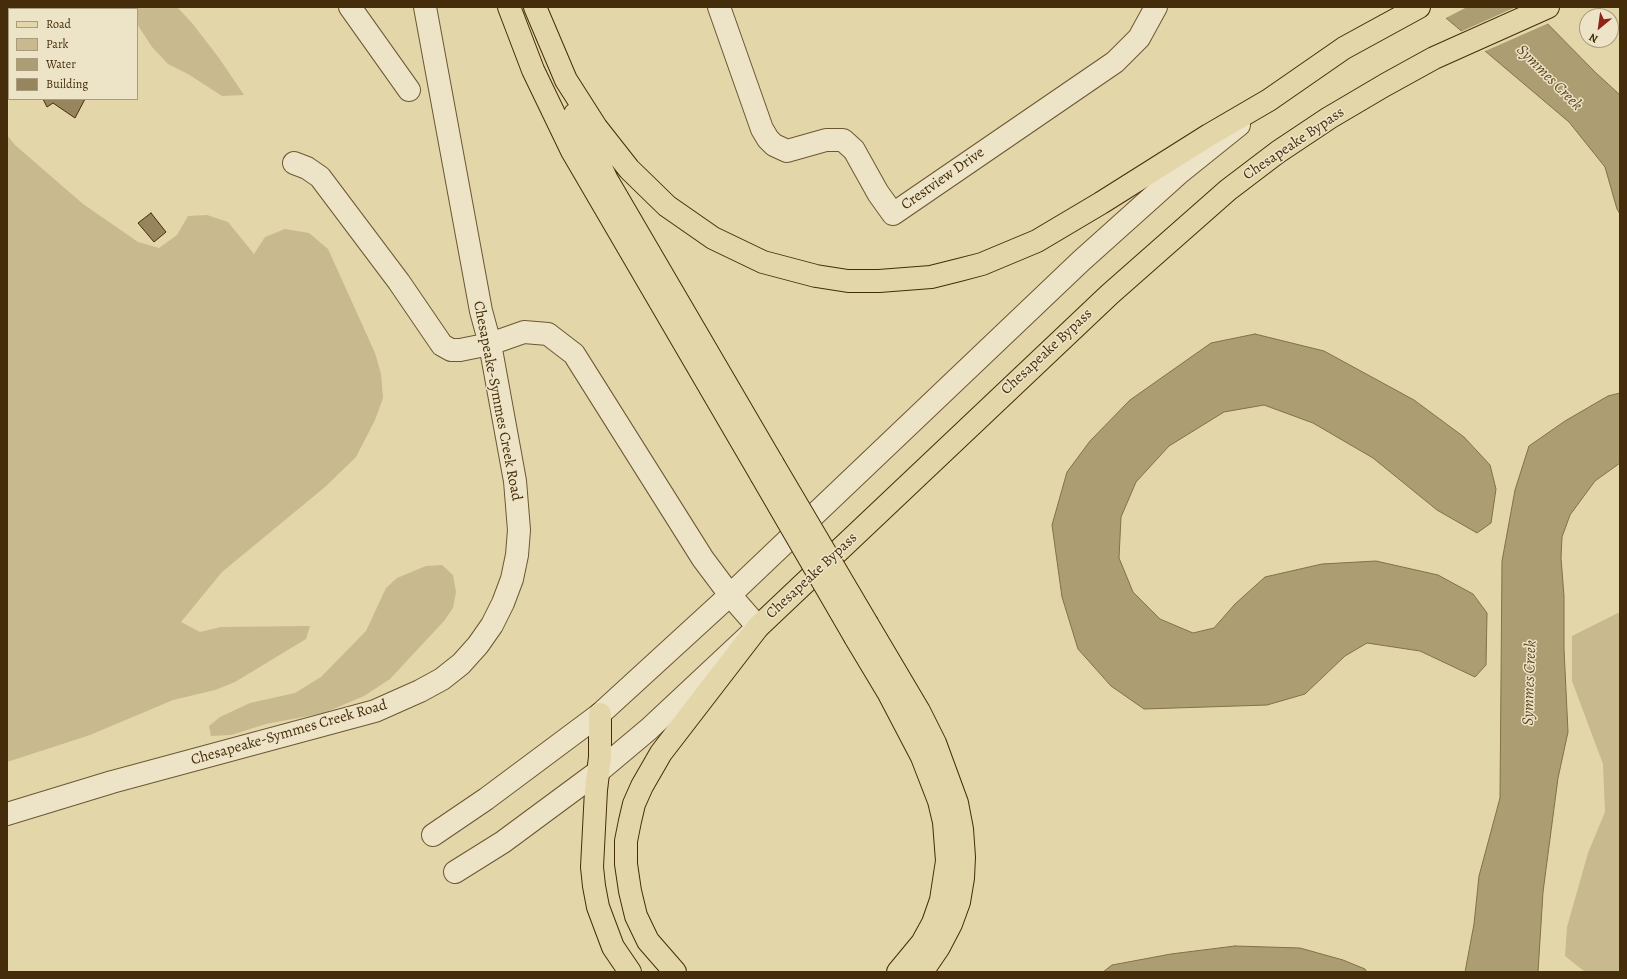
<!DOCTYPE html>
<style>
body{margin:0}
#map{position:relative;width:1627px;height:979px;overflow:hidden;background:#e3d6a9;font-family:Alegreya,serif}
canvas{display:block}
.frame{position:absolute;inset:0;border:8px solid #452d0b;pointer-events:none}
.legend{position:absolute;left:8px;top:8px;width:130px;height:92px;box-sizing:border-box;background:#ede4c7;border:1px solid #aa9b7c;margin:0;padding:5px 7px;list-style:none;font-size:12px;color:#452d0b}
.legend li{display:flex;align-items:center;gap:8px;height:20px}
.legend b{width:20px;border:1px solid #aa9b7c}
.north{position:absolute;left:1579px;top:8px;width:40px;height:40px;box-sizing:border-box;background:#ede4c7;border:1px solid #aa9b7c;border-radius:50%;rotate:209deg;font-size:11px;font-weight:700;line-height:16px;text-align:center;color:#452d0b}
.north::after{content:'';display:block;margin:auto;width:14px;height:18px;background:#8f2418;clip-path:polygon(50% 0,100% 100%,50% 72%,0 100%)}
</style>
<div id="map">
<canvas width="1627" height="979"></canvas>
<div class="frame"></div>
<ul class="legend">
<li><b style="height:5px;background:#e3d6a9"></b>Road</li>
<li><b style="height:11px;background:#c8b98e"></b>Park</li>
<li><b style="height:11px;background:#ad9d73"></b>Water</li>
<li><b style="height:11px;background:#97855d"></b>Building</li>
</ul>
<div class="north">N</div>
</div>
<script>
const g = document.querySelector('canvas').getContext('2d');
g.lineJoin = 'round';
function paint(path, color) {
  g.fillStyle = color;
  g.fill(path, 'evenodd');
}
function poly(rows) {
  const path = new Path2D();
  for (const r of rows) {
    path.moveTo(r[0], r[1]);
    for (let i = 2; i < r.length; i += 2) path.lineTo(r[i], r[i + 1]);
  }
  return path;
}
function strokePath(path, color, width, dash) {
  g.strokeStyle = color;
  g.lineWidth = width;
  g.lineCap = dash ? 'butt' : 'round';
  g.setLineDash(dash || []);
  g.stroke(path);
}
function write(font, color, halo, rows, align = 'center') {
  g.font = font + ' Alegreya,serif';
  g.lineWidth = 3;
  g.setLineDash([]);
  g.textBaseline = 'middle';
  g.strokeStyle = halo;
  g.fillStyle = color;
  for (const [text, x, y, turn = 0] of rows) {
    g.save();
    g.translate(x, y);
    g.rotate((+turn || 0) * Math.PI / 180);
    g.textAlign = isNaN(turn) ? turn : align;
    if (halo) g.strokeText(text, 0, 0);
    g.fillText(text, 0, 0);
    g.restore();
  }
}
paint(poly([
 [119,7,177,7,192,23,219,58,244,95,222,96,188,74,168,64,152,47,137,24,137,9,121,9],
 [7,135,15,145,83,204,138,242,159,248,177,235,188,216,207,215,228,222,254,254,265,237,285,229,309,233,328,249,375,353,381,374,383,398,375,420,356,457,325,487,222,572,181,622,200,632,221,627,310,626,306,639,235,682,215,690,173,700,90,735,7,762],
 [442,565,453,575,456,592,453,608,444,621,390,679,364,696,324,713,266,724,231,735,211,736,209,726,220,717,250,703,295,693,321,677,366,631,386,588,397,578,426,566],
 [1620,612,1620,972,1585,972,1565,956,1567,927,1588,853,1605,812,1603,764,1572,681,1572,636]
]), '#c8b98e');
const water = poly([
 [1433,7,1531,7,1595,72,1620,95,1620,214,1617,209,1605,167,1569,122,1433,7],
 [1255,334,1324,351,1414,400,1464,437,1490,465,1496,489,1491,523,1477,533,1437,510,1373,458,1313,423,1264,405,1224,412,1169,446,1136,482,1121,517,1119,558,1133,592,1160,619,1193,633,1214,628,1235,604,1265,577,1322,564,1376,561,1438,575,1473,594,1487,613,1486,665,1475,677,1420,651,1367,643,1345,656,1305,694,1267,705,1144,709,1111,686,1078,649,1062,597,1052,525,1067,472,1090,441,1130,400,1211,343,1255,334],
 [1620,393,1620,463,1595,481,1570,515,1562,537,1561,558,1564,596,1564,649,1568,732,1558,778,1543,892,1538,972,1465,972,1474,924,1479,876,1500,798,1502,561,1515,490,1529,446,1565,421,1608,396,1620,393],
 [1235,946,1300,948,1343,960,1365,969,1367,972,1103,972,1112,965,1171,954,1235,946]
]);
paint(water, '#ad9d73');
strokePath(water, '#837049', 1);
paint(poly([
 [1431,7,1467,7,1444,19],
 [1516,7,1534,7,1549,23,1483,52,1460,32]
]), '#e3d6a9');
const building = poly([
 [43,99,85,99,75,118,53,103,47,107,43,99],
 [151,213,166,232,154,242,138,223,151,213]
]);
paint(building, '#97855d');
strokePath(building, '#452d0b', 1);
const minor = poly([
 [350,7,409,90],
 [719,7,762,129,768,139,774,145,787,151,826,140,843,140,854,150,878,193,893,214,1115,62,1139,38,1156,7],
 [294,163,307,168,320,177,399,282,442,345,451,350,460,350,490,344,524,332,548,334,574,354,703,559,730,595,758,627,649,729,599,771,503,842,455,872],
 [7,814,112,782,375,711,420,691,442,679,461,664,478,645,492,625,503,603,512,579,517,555,519,530,515,481,490,344,481,311,425,7],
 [433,835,486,799,600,714,730,595,1081,261,1178,174,1239,125]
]);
const major = poly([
 [509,7,533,70,572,151,761,475],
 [535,7,566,80,596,127,629,169,667,206,713,238,763,262,816,276,848,281,879,281,931,277,959,270,982,264,1037,241,1101,203,1209,135,1269,100,1344,48,1419,7],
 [575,114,607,180,773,464],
 [868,625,919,711,935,743,957,803,962,829,964,857,963,878,959,902,951,924,939,947,922,972],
 [855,637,888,692,922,757,939,801,944,822,947,861,941,900,933,923,922,943,898,972],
 [600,714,600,757,596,790,592,867,594,886,598,907,613,947,630,972],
 [675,972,648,941,636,916,630,891,626,864,626,841,630,821,634,804,642,786,661,753,758,627,1110,294,1228,190,1278,152,1329,118,1385,85,1434,58,1548,7]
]);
strokePath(minor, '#6c5732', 24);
strokePath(major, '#452d0b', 24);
strokePath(minor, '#ede4c7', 22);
strokePath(major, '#e3d6a9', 22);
const majorBridge = poly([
 [773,464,868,625],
 [761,475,855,637]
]);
strokePath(majorBridge, '#452d0b', 24, []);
strokePath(majorBridge, '#e3d6a9', 22);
write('15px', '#452d0b', '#ede4c7', [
 ["Chesapeake Bypass",1294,144,-34],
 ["Crestview Drive",943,179,-35],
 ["Chesapeake Bypass",1047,352,-43],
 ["Chesapeake-Symmes Creek Road",497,401,79],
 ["Chesapeake Bypass",812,576,-43],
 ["Chesapeake-Symmes Creek Road",289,733,-16]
]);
write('italic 16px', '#5f4925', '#ede4c7', [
 ["Symmes Creek",1549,78,45],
 ["Symmes Creek",1530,683,-88]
]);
</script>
